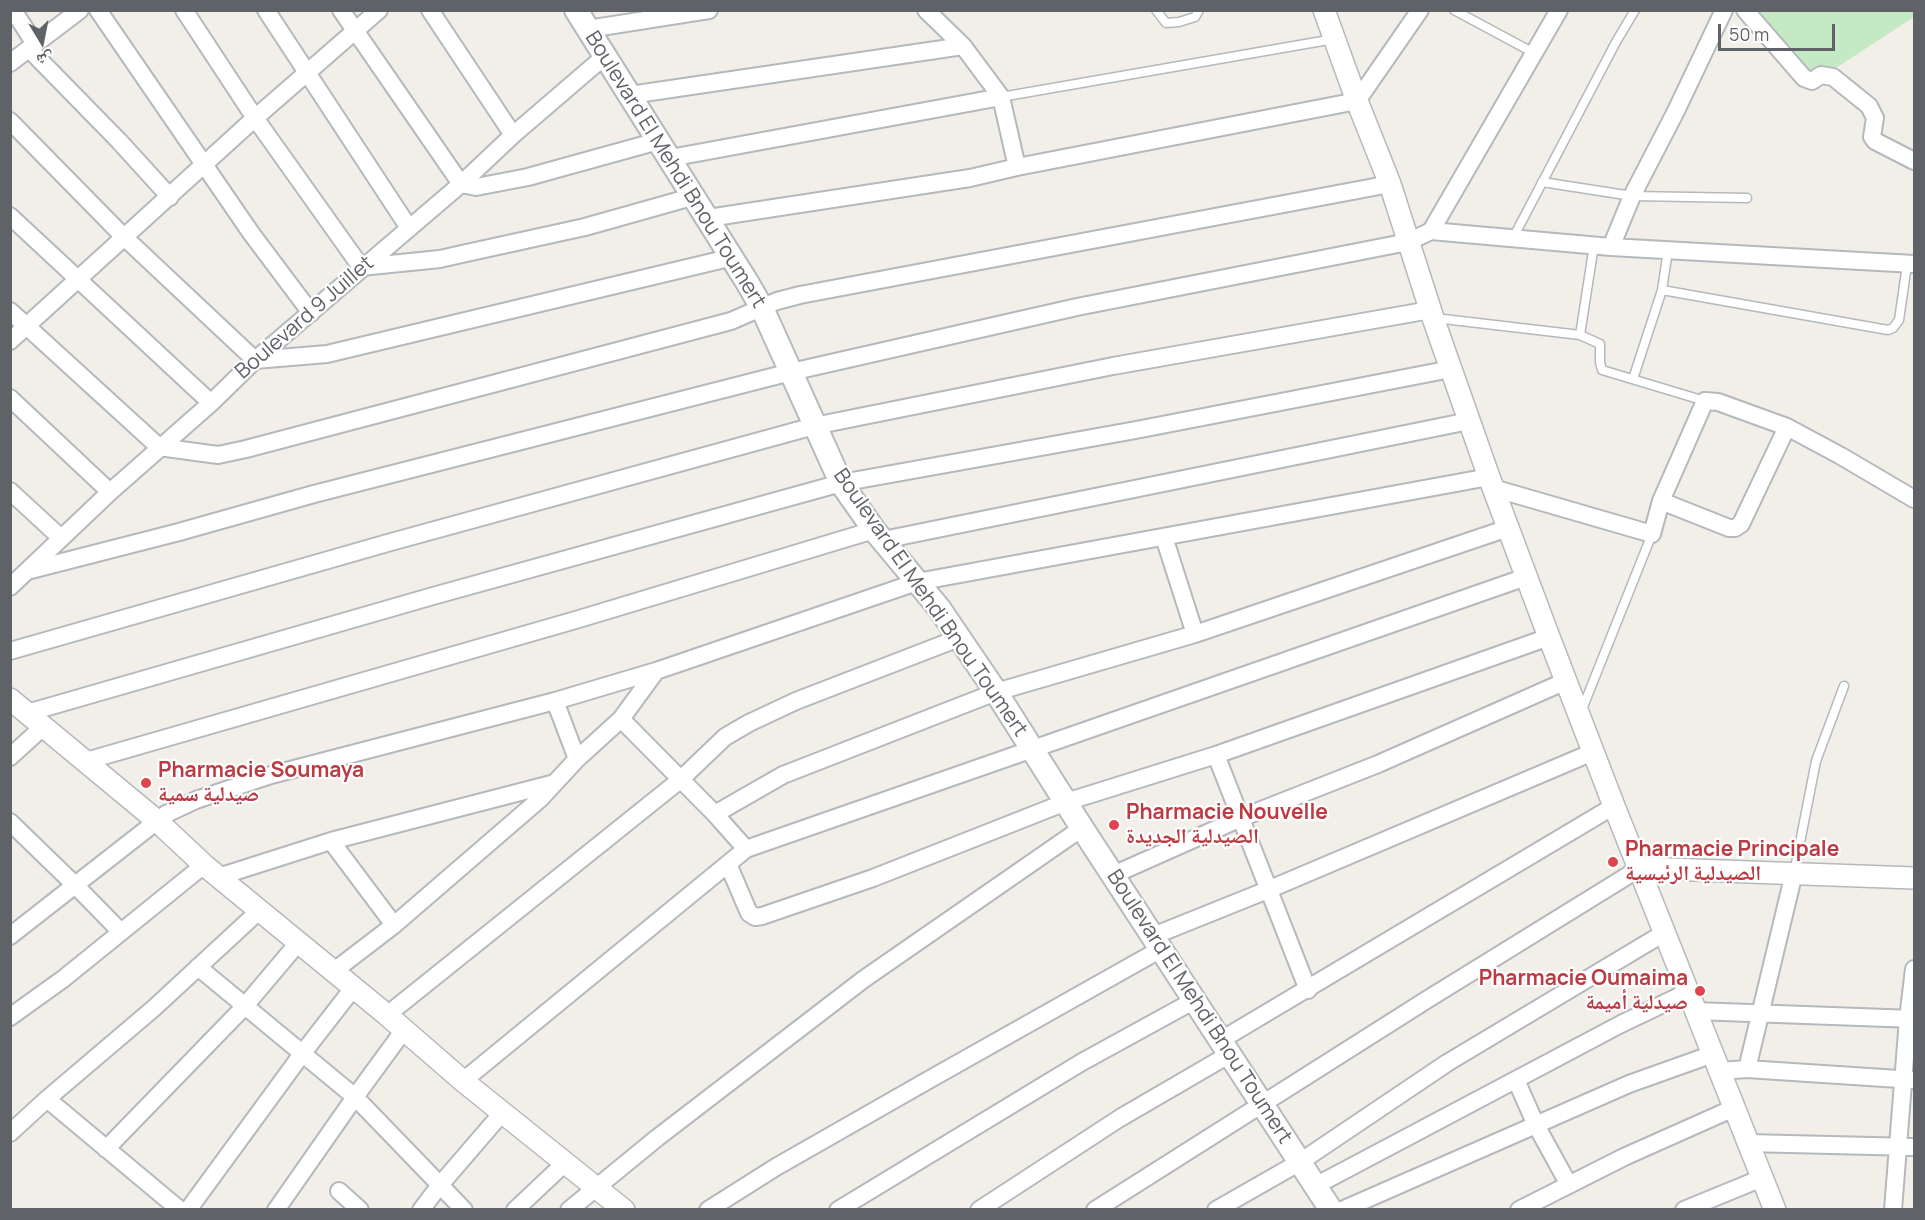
<!DOCTYPE html>
<meta charset="utf-8">
<style>
body{margin:0}
#map{position:relative;width:1925px;height:1220px;overflow:hidden;background:#f1efe8;font-family:Manrope,"Noto Naskh Arabic",sans-serif}
canvas{display:block}
.frame{position:absolute;inset:0;border:12px solid #5f6368;pointer-events:none}
.north{position:absolute;left:12px;top:12px;width:60px;height:60px;-webkit-text-stroke:4px #fff;paint-order:stroke;rotate:170deg;font-size:16px;font-weight:700;line-height:24px;text-align:center;color:#5f6368}
.north::after{content:'';display:block;margin:auto;width:21px;height:27px;background:#5f6368;clip-path:polygon(50% 0,100% 100%,50% 72%,0 100%)}
.scale{position:absolute;left:1718px;top:24px;width:117px;height:27px;box-sizing:border-box;border:3px solid #5f6368;border-top:0;padding-left:8px;font-size:18px;line-height:21px;white-space:nowrap;color:#5f6368;-webkit-text-stroke:4px #fff;paint-order:stroke}
</style>
<div id="map">
<canvas width="1925" height="1220"></canvas>
<div class="frame"></div>
<div class="north">ش</div>
<div class="scale">50 m</div>
</div>
<script>
const g = document.querySelector('canvas').getContext('2d');
g.lineJoin = 'round';
function paint(path, color) {
  g.fillStyle = color;
  g.fill(path, 'evenodd');
}
function poly(rows) {
  const path = new Path2D();
  for (const r of rows) {
    path.moveTo(r[0], r[1]);
    for (let i = 2; i < r.length; i += 2) path.lineTo(r[i], r[i + 1]);
  }
  return path;
}
function strokePath(path, color, width, dash) {
  g.strokeStyle = color;
  g.lineWidth = width;
  g.lineCap = dash ? 'butt' : 'round';
  g.setLineDash(dash || []);
  g.stroke(path);
}
function write(font, color, halo, rows, align = 'center') {
  g.font = font + ' Manrope,"Noto Naskh Arabic",sans-serif';
  g.lineWidth = 4.5;
  g.setLineDash([]);
  g.textBaseline = 'middle';
  g.strokeStyle = halo;
  g.fillStyle = color;
  for (const [text, x, y, turn = 0] of rows) {
    g.save();
    g.translate(x, y);
    g.rotate((+turn || 0) * Math.PI / 180);
    g.textAlign = isNaN(turn) ? turn : align;
    if (halo) g.strokeText(text, 0, 0);
    g.fillText(text, 0, 0);
    g.restore();
  }
}
paint(poly([
 [1914,10,1914,17,1810,85,1757,11]
]), '#c5e8c5');
const service = poly([
 [1156,10,1166,23,1179,22,1195,17,1199,10],
 [1454,10,1534,53],
 [1001,97,1334,39],
 [1542,182,1632,196,1747,198],
 [1513,238,1616,42,1635,10],
 [1662,290,1888,330,1893,328,1899,320,1907,265],
 [1435,318,1580,335,1594,245],
 [1580,335,1600,344,1600,362,1602,370,1705,401],
 [1633,379,1662,290,1668,250],
 [1581,712,1652,534],
 [1794,873,1816,761,1844,686]
]);
const minor = poly([
 [13,10,35,44],
 [98,10,251,233,311,313],
 [184,10,255,118,361,267,440,259,462,254,585,227,695,196],
 [266,10,409,228],
 [341,10,461,184,476,187,528,177,658,141],
 [430,10,513,135],
 [926,10,963,46,1001,97,1017,167],
 [1745,10,1804,78,1812,81,1821,75,1833,77,1869,106,1875,118,1872,137,1875,141,1914,161],
 [588,29,709,10],
 [29,49,119,141,170,197],
 [10,63,80,10],
 [630,95,963,46],
 [10,121,123,236,255,360,327,354,733,257],
 [670,158,1001,97],
 [10,216,211,403],
 [708,218,970,178,1017,167,1357,101,1420,10],
 [1431,231,1559,10],
 [1611,247,1632,196,1675,113,1724,10],
 [10,311,159,447,218,455,246,449,731,321,777,301,800,295,1390,184],
 [10,341,255,118,379,10],
 [10,398,110,492],
 [1493,488,1652,534,1661,501,1705,401,1718,402,1787,427,1841,456,1914,499],
 [10,491,61,538],
 [1661,501,1729,528,1735,528,1741,524,1787,427],
 [1164,537,1195,634],
 [883,540,1469,421],
 [27,571,179,532,314,494,791,372,1077,307,1408,242,1431,231,1611,247,1914,264],
 [10,587,110,492,211,403,255,360,461,184,513,135,605,56],
 [10,651,391,542,814,426,1113,366,1430,310],
 [555,701,577,759],
 [27,713,433,596,841,483,1136,430,1451,369],
 [621,719,715,814,746,849],
 [1216,755,1308,990],
 [10,757,44,726],
 [86,761,579,619,874,530],
 [715,814,783,775,996,692,1195,634,1508,528],
 [10,822,76,886,120,931],
 [331,841,394,925],
 [728,864,749,913,755,917,762,916,873,878,1066,802,1216,755,1549,637],
 [1113,875,1241,818,1378,764,1566,681],
 [218,877,331,841,555,783],
 [10,936,166,814,196,800,271,775,555,701,656,671,917,582,1489,477],
 [1153,936,1270,889,1593,752],
 [198,967,355,1097,404,1030],
 [334,971,394,925,540,799,577,759,621,719,656,671],
 [1695,1011,1914,1019],
 [387,1015,680,780,725,737,749,723,796,701,959,638],
 [10,1017,63,979,204,865],
 [1221,1040,1614,806],
 [1747,1069,1794,873],
 [1720,1071,1747,1069,1914,1080],
 [1516,1080,1536,1125,1569,1185],
 [463,1081,746,849,1526,577],
 [47,1099,180,1210],
 [10,1133,47,1099,154,1008,260,910],
 [1747,1143,1914,1147],
 [106,1149,244,1007,298,943],
 [1315,1186,1621,1024,1688,992],
 [339,1191,360,1210],
 [188,1210,302,1054,354,987],
 [276,1210,355,1097,440,1185,502,1113],
 [421,1210,440,1185,464,1210],
 [515,1210,565,1163],
 [569,1210,657,1138,864,979,1082,828],
 [708,1210,776,1167,932,1078,1161,949],
 [838,1210,1082,1062,1195,1000],
 [979,1210,1120,1118,1230,1054],
 [1095,1210,1428,999,1640,868],
 [1216,1210,1300,1162,1447,1063,1664,933],
 [1342,1210,1629,1084,1713,1054],
 [1519,1210,1624,1157,1734,1108],
 [1684,1210,1762,1178],
 [1893,1210,1908,1019,1914,969]
]);
const tertiary = poly([
 [1324,10,1357,101,1390,184,1433,318,1489,477,1549,637,1614,806,1775,1210],
 [10,699,156,820,204,865,387,1015,463,1081,624,1210],
 [1640,868,1914,878]
]);
const secondary = poly([
 [576,10,747,282,762,308,841,483,874,530,939,608,996,692,1082,828,1331,1210]
]);
strokePath(service, '#b5b8bc', 11);
strokePath(minor, '#b5b8bc', 20);
strokePath(tertiary, '#b5b8bc', 24);
strokePath(secondary, '#b6babf', 26);
strokePath(service, '#fff', 8);
strokePath(minor, '#fff', 16);
strokePath(tertiary, '#fff', 21);
strokePath(secondary, '#fff', 22);
for (const [x, y, r, color] of [
 [146,783,6,"#e0444e"],
 [1114,825,6,"#e0444e"],
 [1613,862,6,"#e0444e"],
 [1700,991,6,"#e0444e"]
]) {
  const dot = new Path2D();
  dot.arc(x, y, r, 0, 2 * Math.PI);
  g.fillStyle = color;
  g.fill(dot);
  strokePath(dot, '#fff', 2);
}
write('21px', '#5f6368', '#fff', [
 ["Boulevard El Mehdi Bnou Toumert",675,170,58],
 ["Boulevard 9 Juillet",305,318,-41],
 ["Boulevard El Mehdi Bnou Toumert",930,603,55],
 ["Boulevard El Mehdi Bnou Toumert",1199,1007,57]
]);
write('bold 21px', '#be3a42', '#fff', [
 ["Pharmacie Soumaya",158,771],
 ["صيدلية سمية",158,795],
 ["Pharmacie Nouvelle",1126,813],
 ["الصيدلية الجديدة",1126,837],
 ["Pharmacie Principale",1625,850],
 ["الصيدلية الرئيسية",1625,874],
 ["Pharmacie Oumaima",1688,979,"right"],
 ["صيدلية أميمة",1688,1003,"right"]
], 'left');
</script>
